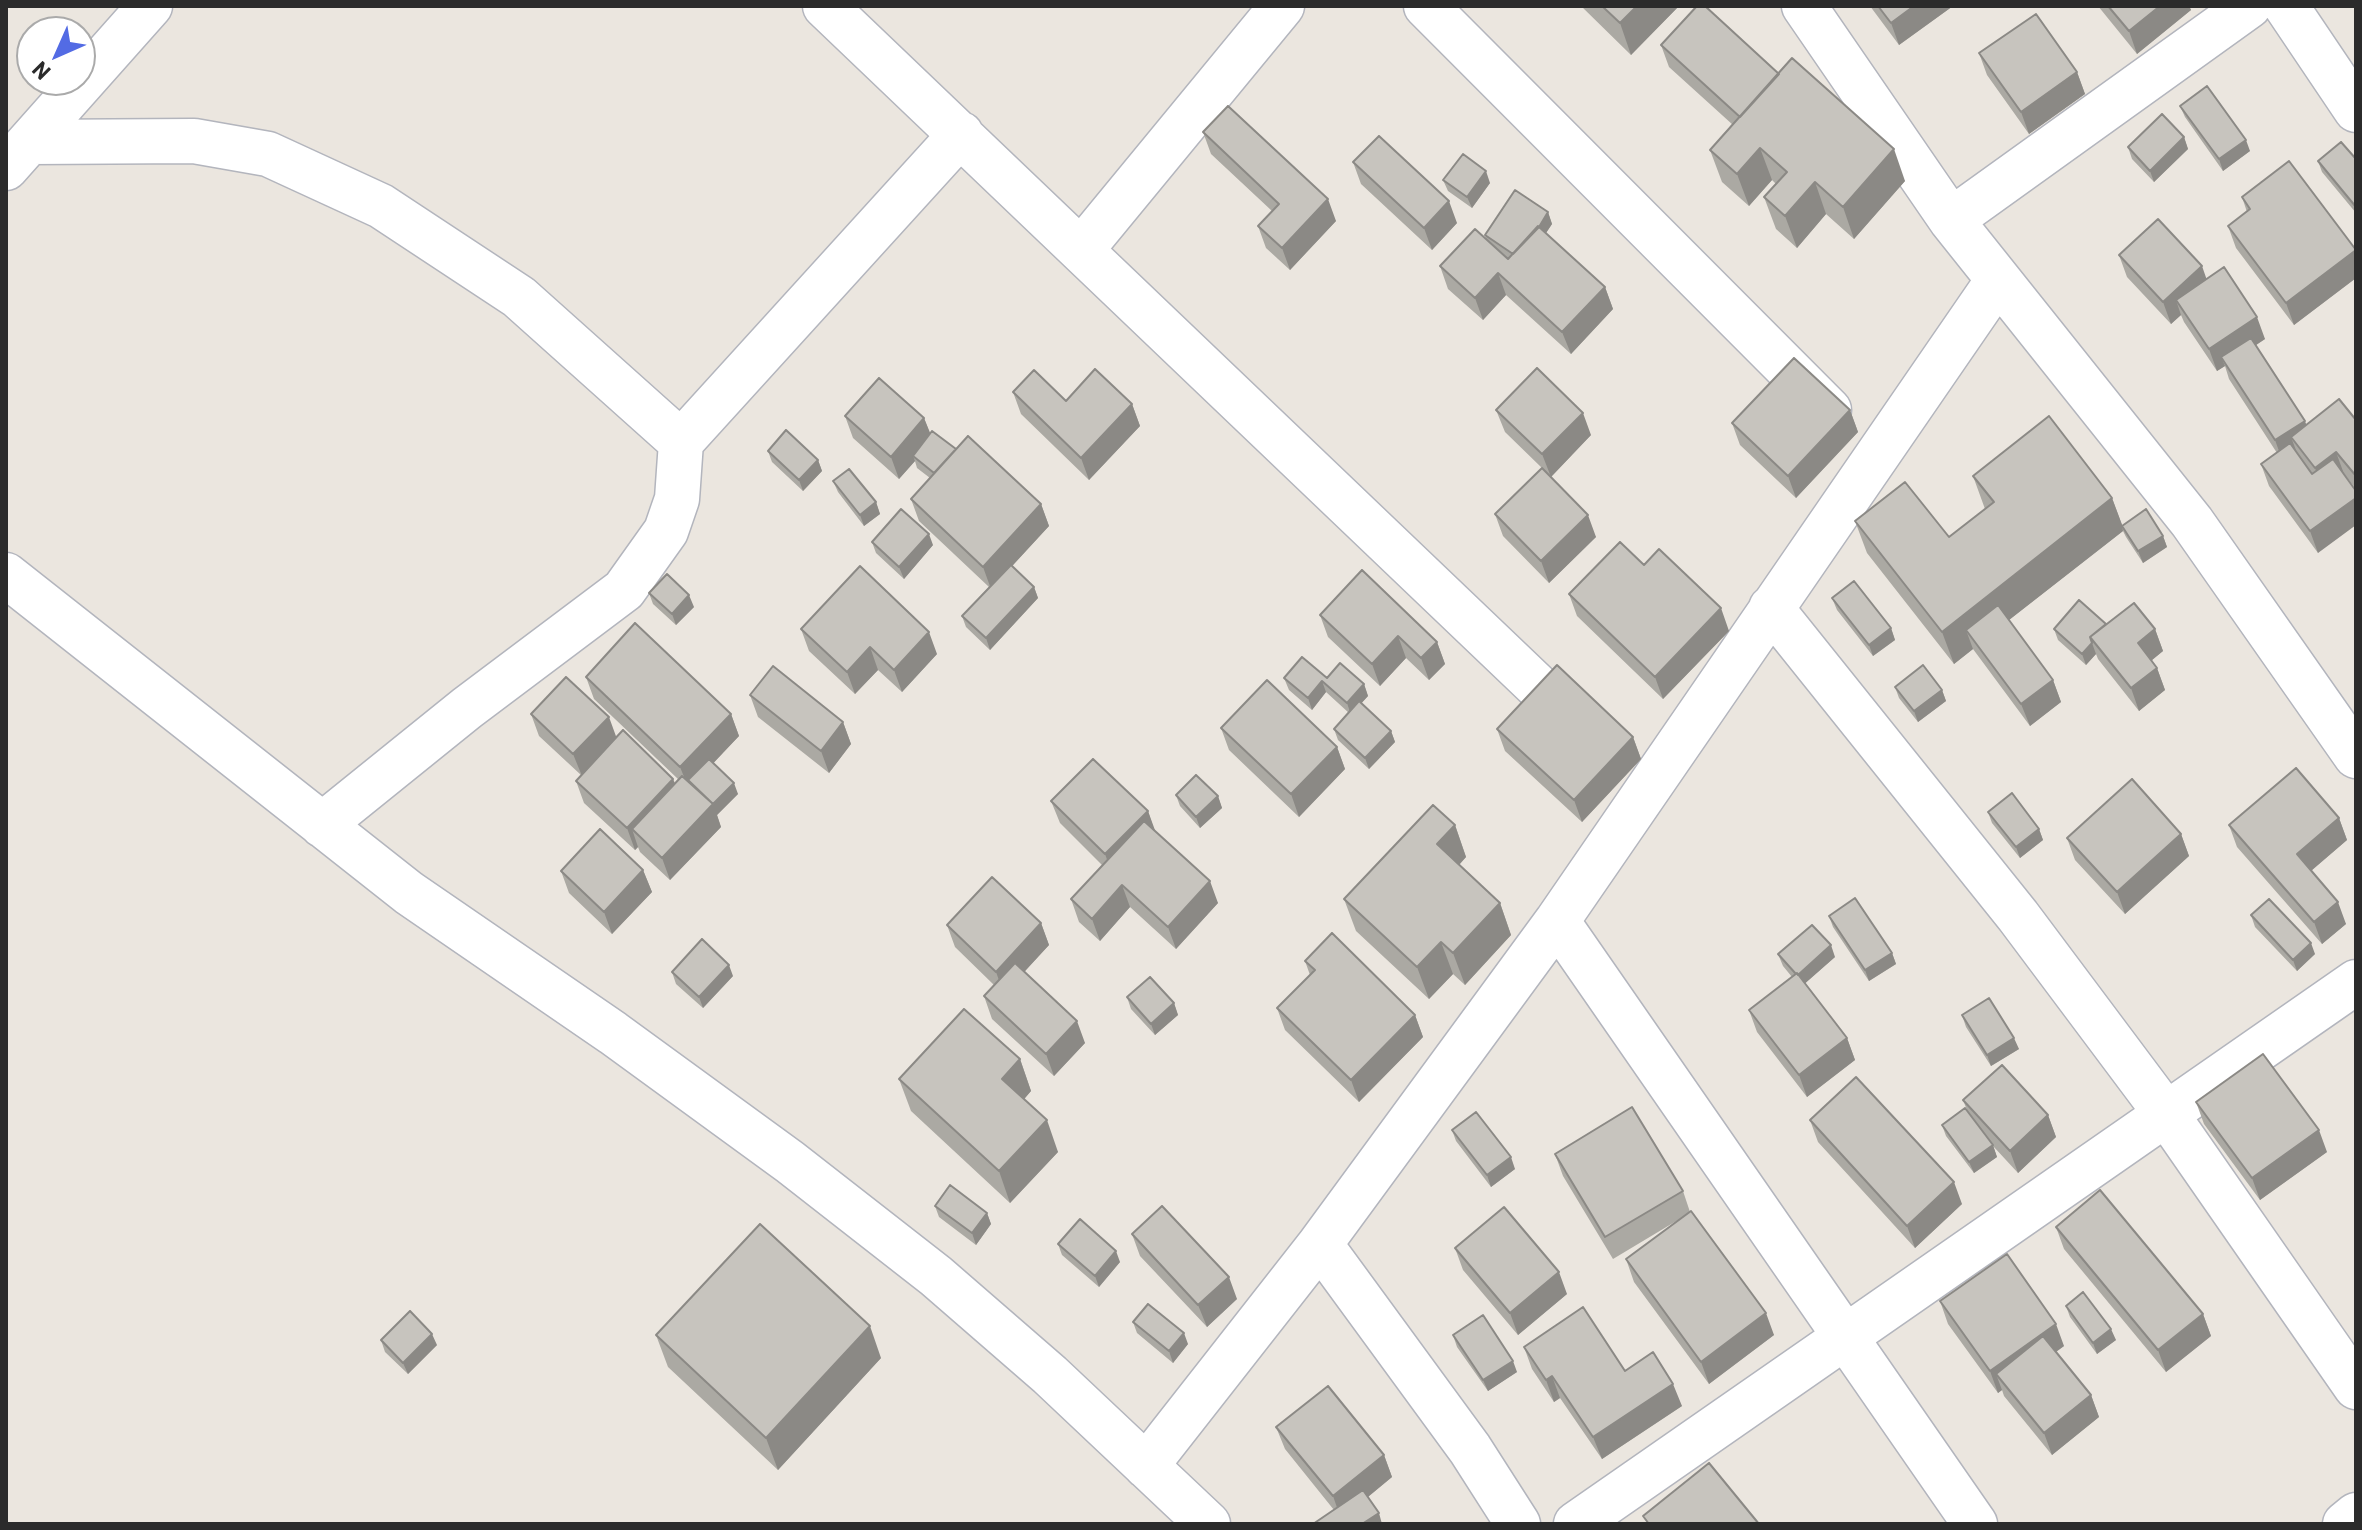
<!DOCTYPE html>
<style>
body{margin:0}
#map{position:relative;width:2362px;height:1530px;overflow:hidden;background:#ebe6df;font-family:Barlow,sans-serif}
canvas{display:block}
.frame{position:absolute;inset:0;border:8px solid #2b2b2b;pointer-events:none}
.north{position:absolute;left:16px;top:16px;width:80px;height:80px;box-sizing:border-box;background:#fff;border:2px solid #aaa;border-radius:50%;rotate:225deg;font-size:22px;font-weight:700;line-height:32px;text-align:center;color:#2b2b2b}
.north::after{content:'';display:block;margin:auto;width:28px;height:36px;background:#536be4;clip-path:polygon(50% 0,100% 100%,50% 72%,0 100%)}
</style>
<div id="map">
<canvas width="2362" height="1530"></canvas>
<div class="frame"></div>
<div class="north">N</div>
</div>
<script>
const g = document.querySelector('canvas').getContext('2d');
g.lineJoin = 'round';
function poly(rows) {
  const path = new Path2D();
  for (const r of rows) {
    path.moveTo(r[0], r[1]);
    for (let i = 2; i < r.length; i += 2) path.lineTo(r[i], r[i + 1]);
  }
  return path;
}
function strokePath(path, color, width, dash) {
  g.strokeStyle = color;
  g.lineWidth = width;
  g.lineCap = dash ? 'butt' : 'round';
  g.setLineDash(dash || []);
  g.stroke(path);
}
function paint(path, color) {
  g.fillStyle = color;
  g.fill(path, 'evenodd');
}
const street = poly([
 [825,6,1581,728],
 [1426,6,1829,410],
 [1804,6,1951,220,2192,522,2356,756],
 [2286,6,2356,110],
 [30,142,194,141,268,154,381,206,519,297,681,442],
 [6,168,150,6],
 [1951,220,2249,6],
 [1082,249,1282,6],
 [6,575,409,893,613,1033,790,1162,936,1276,1050,1375,1208,1524],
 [1771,608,2018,916,2167,1115,2356,1387],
 [322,825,467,708,624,590,666,531,677,499,681,442,961,134],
 [1557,921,1975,1524],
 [1146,1466,1320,1244],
 [1518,1524,1470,1449,1320,1244,1557,921,1998,280],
 [1576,1524,2356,982],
 [2345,1524,2356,1515]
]);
strokePath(street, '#b3b5bd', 47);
strokePath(street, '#fff', 44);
paint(poly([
 [1581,6,1679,6,1631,55],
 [1870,6,1953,6,1899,45],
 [2098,6,2189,6,2191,10,2137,54],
 [1661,45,1779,74,1905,181,1854,239,1826,214,1797,248,1776,229,1764,197,1776,184,1772,180,1749,206,1722,182,1710,150,1733,125,1669,67],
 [1979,53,2077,72,2085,94,2029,134,1987,75],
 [2180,106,2250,151,2223,171,2185,117],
 [1203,132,1336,221,1290,270,1266,248,1258,226,1272,211,1211,154],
 [2184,137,2188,149,2154,182,2132,159,2128,147],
 [2356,159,2356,213,2322,172,2318,161],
 [1353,162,1457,223,1432,250,1361,184],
 [1443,180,1490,183,1472,208,1448,191],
 [2242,197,2356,249,2356,278,2294,325,2236,248,2228,226,2247,212],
 [1548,212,1552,224,1546,233,1605,287,1613,309,1571,354,1506,295,1483,320,1448,289,1440,266,1486,239,1485,235],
 [2119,255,2206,279,2265,339,2256,345,2306,425,2356,420,2356,489,2344,474,2318,553,2269,486,2261,464,2277,453,2229,379,2225,366,2217,371,2184,322,2181,315,2171,324,2127,277],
 [1013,392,1066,401,1132,404,1140,426,1089,480,1021,414],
 [1496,410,1591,435,1551,477,1596,537,1549,583,1503,536,1495,514,1542,468,1505,432],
 [1850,410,1858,432,1796,498,1740,445,1732,423],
 [845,416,924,418,930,434,1041,504,1049,526,1012,566,1034,587,1038,598,990,650,966,627,962,616,989,587,919,521,911,499,930,478,917,468,915,461,899,479,853,438],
 [768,451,818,460,822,471,803,491,772,462],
 [1973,476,2112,498,2122,525,2163,536,2167,547,2143,563,2126,537,2123,531,2009,620,2053,680,2061,702,2030,726,1973,649,1954,664,1867,553,1855,521,1949,537,1985,509],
 [833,481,876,502,880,514,864,526,838,492],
 [872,542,933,545,904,579,876,553],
 [1644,565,1729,631,1663,699,1577,616,1569,594],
 [649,593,694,607,676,625,653,604],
 [1832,598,1891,628,1895,640,1873,656,1837,610],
 [1320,615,1437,642,1445,664,1429,680,1406,658,1380,686,1328,637],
 [2106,624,2155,629,2163,651,2152,660,2157,668,2165,690,2139,711,2098,659,2096,654,2086,665,2058,640,2054,629],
 [801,629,937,654,902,692,878,670,855,694,809,651],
 [586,677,731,714,739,736,713,763,738,794,717,815,721,827,670,880,640,852,638,847,635,850,584,803,576,781,581,775,539,736,531,714,616,737,673,779,675,783,678,779,594,699],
 [1284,678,1327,678,1364,684,1368,696,1361,703,1391,731,1395,742,1369,769,1338,740,1334,729,1349,713,1326,692,1312,710,1289,690],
 [1895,687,1942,690,1946,701,1918,722,1899,698],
 [750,695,843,722,851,744,829,773,758,717],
 [1221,728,1337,747,1345,769,1299,817,1229,750],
 [1497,729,1633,737,1641,759,1582,822,1505,751],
 [1176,795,1218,796,1222,808,1200,828,1180,806],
 [1051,801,1148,811,1154,830,1218,903,1176,949,1130,907,1100,941,1079,922,1071,899,1103,866,1060,823],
 [1988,812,2039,829,2043,840,2020,858,1992,823],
 [2339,818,2347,840,2311,871,2346,924,2322,944,2237,847,2229,825],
 [1455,825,1466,857,1459,865,1500,903,1511,935,1465,985,1453,974,1429,999,1356,931,1344,899],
 [2181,834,2189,856,2125,914,2075,860,2067,838],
 [643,870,652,892,612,934,569,893,561,871],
 [2251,915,2315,954,2297,971,2255,927],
 [1829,916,1892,953,1896,964,1869,981,1833,927],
 [1041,923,1049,945,1024,972,1085,1043,1054,1076,992,1019,984,996,994,985,955,947,947,925],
 [1778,954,1835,957,1805,983,1847,1038,1855,1060,1807,1097,1757,1032,1749,1010,1792,977,1783,966],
 [1305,961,1415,1015,1423,1037,1359,1102,1285,1030,1277,1008,1310,975],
 [672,972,733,976,703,1008,676,984],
 [1127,997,1174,1003,1178,1015,1155,1035,1131,1009],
 [1962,1015,2019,1049,1991,1066,1966,1027],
 [1020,1059,1031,1091,1024,1099,1058,1152,1010,1203,911,1111,899,1079],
 [1963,1100,2048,1115,2056,1137,2018,1173,1993,1146,1997,1157,1974,1173,1946,1136,1942,1125,1967,1110],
 [2196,1102,2327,1152,2260,1200,2204,1124],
 [1810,1120,1962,1204,1915,1248,1818,1142],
 [1452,1130,1515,1169,1491,1187,1456,1141],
 [1555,1154,1683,1191,1690,1212,1774,1335,1709,1384,1634,1282,1626,1259,1678,1220,1613,1259,1563,1176],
 [935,1206,987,1213,991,1224,976,1245,939,1217],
 [2056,1227,2203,1314,2211,1336,2166,1372,2064,1249],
 [1132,1234,1237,1299,1207,1327,1140,1256],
 [1058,1244,1120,1262,1099,1287,1062,1255],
 [1455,1248,1567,1294,1518,1335,1463,1270],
 [1940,1301,2064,1346,2056,1352,2091,1395,2099,1417,2052,1455,2004,1396,2002,1390,1998,1393,1948,1324],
 [2066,1306,2116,1340,2097,1354,2070,1317],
 [1133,1322,1188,1344,1173,1363,1137,1333],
 [656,1335,881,1358,778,1470,668,1367],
 [1453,1335,1517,1372,1488,1391,1457,1347],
 [381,1340,437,1345,408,1374,385,1352],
 [1524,1347,1625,1371,1682,1406,1602,1459,1560,1398,1554,1402,1532,1369],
 [1276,1427,1384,1455,1392,1477,1368,1497,1334,1510,1285,1449]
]), '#aba9a3');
paint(poly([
 [1637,6,1679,6,1631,55,1620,23],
 [1914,6,1953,6,1899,45,1891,23],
 [2160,6,2189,6,2191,10,2137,54,2129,31],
 [2077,72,2085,94,2029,134,2021,112],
 [2184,137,2188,149,2154,182,2150,171],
 [2246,140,2250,151,2223,171,2219,159],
 [1760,148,1772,180,1749,206,1737,174],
 [1894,149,1905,181,1854,239,1843,207],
 [1486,171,1490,183,1472,208,1467,197],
 [1815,182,1826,214,1797,248,1785,216],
 [1328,199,1336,221,1290,270,1282,248],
 [1449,201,1457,223,1432,250,1424,228],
 [1548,212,1552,224,1522,269,1518,258],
 [2356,250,2356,278,2294,325,2286,303],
 [2202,266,2210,289,2176,300,2181,315,2171,324,2163,302],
 [1498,273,1506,295,1483,320,1475,298],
 [1605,287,1613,309,1571,354,1562,332],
 [2257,317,2265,339,2226,365,2221,357,2225,366,2217,371,2209,349],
 [1132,404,1140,426,1089,480,1081,458],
 [1850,410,1858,432,1796,498,1788,476],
 [1583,413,1591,435,1551,477,1542,454],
 [924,418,933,440,913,456,915,461,899,479,891,457],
 [2305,421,2313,444,2291,437,2297,453,2283,462,2275,440],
 [2336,452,2344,474,2323,490,2315,468],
 [818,460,822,471,803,491,799,480],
 [2112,498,2124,530,2122,526,2123,531,1977,645,1966,630,1973,649,1954,664,1942,632],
 [2356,498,2356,525,2318,553,2310,531],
 [876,502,880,514,864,526,860,515],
 [1041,504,1049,526,991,589,983,567],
 [1588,515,1596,537,1549,583,1541,561],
 [929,534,933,545,904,579,899,567],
 [2163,536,2167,547,2143,563,2138,551],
 [1034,587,1038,598,990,650,986,638],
 [689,595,694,607,676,625,672,614],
 [1721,608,1729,631,1663,699,1655,677],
 [1891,628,1895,640,1873,656,1869,645],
 [2155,629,2163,651,2146,665,2138,643],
 [929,632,937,654,902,692,894,670],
 [1398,636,1406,658,1380,686,1372,664],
 [1437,642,1445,664,1429,680,1421,658],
 [2092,643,2096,654,2086,665,2082,654],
 [870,647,878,670,855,694,847,672],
 [2157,668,2165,690,2139,711,2131,688],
 [2053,680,2061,702,2030,726,2021,704],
 [1322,681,1326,692,1312,710,1308,698],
 [1364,684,1368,696,1351,715,1347,703],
 [1942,690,1946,701,1918,722,1914,711],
 [731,714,739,736,689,789,680,767],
 [609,717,617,739,582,776,573,754],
 [843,722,851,744,829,773,821,751],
 [1391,731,1395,742,1369,769,1365,758],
 [1633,737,1641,759,1582,822,1574,800],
 [1337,747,1345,769,1299,817,1291,794],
 [673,779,681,801,632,829,638,847,635,850,627,828],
 [734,783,738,794,717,815,721,827,670,880,662,858],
 [1218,796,1222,808,1200,828,1196,817],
 [1148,811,1156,833,1113,876,1105,854],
 [2339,818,2347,840,2305,876,2297,854],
 [1455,825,1466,857,1449,876,1437,844],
 [2039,829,2043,840,2020,858,2016,847],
 [2181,834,2189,856,2125,914,2117,892],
 [643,870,652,892,612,934,604,912],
 [1210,881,1218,903,1176,949,1168,927],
 [1122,885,1130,907,1100,941,1092,919],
 [2338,902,2346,924,2322,944,2314,922],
 [1500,903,1511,935,1465,985,1453,953],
 [1041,923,1049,945,1004,994,996,972],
 [1441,942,1453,974,1429,999,1417,967],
 [2311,943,2315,954,2297,971,2293,960],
 [1831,945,1835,957,1801,987,1797,976],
 [1892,953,1896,964,1869,981,1865,970],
 [729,965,733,976,703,1008,699,997],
 [1174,1003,1178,1015,1155,1035,1151,1024],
 [1415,1015,1423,1037,1359,1102,1351,1080],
 [1077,1021,1085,1043,1054,1076,1046,1054],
 [1847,1038,1855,1060,1807,1097,1799,1075],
 [2014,1038,2019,1049,1991,1066,1987,1055],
 [1020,1059,1031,1091,1014,1111,1002,1079],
 [2048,1115,2056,1137,2018,1173,2010,1151],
 [1047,1120,1058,1152,1010,1203,999,1171],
 [2319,1130,2327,1152,2260,1200,2252,1178],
 [1993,1145,1997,1157,1974,1173,1969,1162],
 [1511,1157,1515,1169,1491,1187,1487,1175],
 [1954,1182,1962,1204,1915,1248,1907,1226],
 [987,1213,991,1224,976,1245,972,1233],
 [1116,1251,1120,1262,1099,1287,1095,1276],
 [1559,1272,1567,1294,1518,1335,1510,1313],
 [1229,1277,1237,1299,1207,1327,1198,1305],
 [1766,1313,1774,1335,1709,1384,1701,1362],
 [2203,1314,2211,1336,2166,1372,2158,1350],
 [2056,1324,2064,1346,2007,1387,1996,1374,2002,1390,1998,1393,1990,1371],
 [870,1326,881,1358,778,1470,766,1438],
 [2111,1329,2116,1340,2097,1354,2093,1343],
 [1184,1333,1188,1344,1173,1363,1169,1351],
 [432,1334,437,1345,408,1374,403,1363],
 [1513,1361,1517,1372,1488,1391,1483,1380],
 [1552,1376,1560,1398,1554,1402,1546,1380],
 [1673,1384,1682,1406,1602,1459,1593,1437],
 [2091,1395,2099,1417,2052,1455,2044,1433],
 [1384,1455,1392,1477,1341,1519,1333,1496],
 [1379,1513,1382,1524,1362,1524]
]), '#8b8985');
const building = poly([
 [1602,6,1637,6,1620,23,1602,6],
 [1697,6,1705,6,1779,74,1740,117,1661,45,1697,6],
 [1878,6,1914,6,1891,23,1878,6],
 [2108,6,2160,6,2129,31,2108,6],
 [2036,14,2077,72,2021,112,1979,53,2036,14],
 [1792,58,1894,149,1843,207,1815,182,1785,216,1764,197,1787,172,1760,148,1737,174,1710,150,1792,58],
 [2207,86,2246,140,2219,159,2180,106,2207,86],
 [1228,106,1328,199,1282,248,1258,226,1279,204,1203,132,1228,106],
 [2162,114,2184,137,2150,171,2128,147,2162,114],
 [1379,136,1449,201,1424,228,1353,162,1379,136],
 [2341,142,2356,159,2356,207,2318,161,2341,142],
 [1463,154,1486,171,1467,197,1443,180,1463,154],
 [2289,161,2356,250,2286,303,2228,226,2250,209,2242,197,2289,161],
 [1515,190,1548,212,1539,227,1513,254,1485,235,1515,190],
 [2158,219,2202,266,2163,302,2119,255,2158,219],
 [1538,226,1605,287,1562,332,1498,273,1475,298,1440,266,1475,229,1508,259,1538,226],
 [2224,267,2257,317,2209,349,2176,300,2224,267],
 [2251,338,2305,421,2275,440,2221,357,2251,338],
 [1794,358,1850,410,1788,476,1732,423,1794,358],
 [1537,368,1583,413,1542,454,1496,410,1537,368],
 [1095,369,1132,404,1081,458,1013,392,1034,370,1066,401,1095,369],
 [879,378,924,418,891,457,845,416,879,378],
 [2339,399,2356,420,2356,476,2336,452,2315,468,2291,437,2339,399],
 [2049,416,2112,498,1942,632,1855,521,1905,482,1949,537,1994,502,1973,476,2049,416],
 [786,430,818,460,799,480,768,451,786,430],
 [932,431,956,449,934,473,913,456,932,431],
 [968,436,1041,504,983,567,911,499,968,436],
 [2290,443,2312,474,2333,459,2356,491,2356,498,2310,531,2261,464,2290,443],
 [1542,468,1588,515,1541,561,1495,514,1542,468],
 [849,469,876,502,860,515,833,481,849,469],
 [901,509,929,534,899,567,872,542,901,509],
 [2146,509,2163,536,2138,551,2122,526,2146,509],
 [1620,542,1644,565,1659,549,1721,608,1655,677,1569,594,1620,542],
 [1011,565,1034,587,986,638,962,616,1011,565],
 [860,566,929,632,894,670,870,647,847,672,801,629,860,566],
 [1362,570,1437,642,1421,658,1398,636,1372,664,1320,615,1362,570],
 [667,574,689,595,672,614,649,593,667,574],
 [1854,581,1891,628,1869,645,1832,598,1854,581],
 [2079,600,2106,624,2090,637,2092,643,2082,654,2054,629,2079,600],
 [2134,603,2155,629,2138,643,2157,668,2131,688,2090,637,2134,603],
 [1998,605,2053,680,2021,704,1966,630,1998,605],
 [635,623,731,714,680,767,586,677,635,623],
 [1302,657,1327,678,1340,663,1364,684,1347,703,1322,681,1308,698,1284,678,1302,657],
 [1557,665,1633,737,1574,800,1497,729,1557,665],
 [1923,665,1942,690,1914,711,1895,687,1923,665],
 [773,666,843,722,821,751,750,695,773,666],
 [566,677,609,717,573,754,531,714,566,677],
 [1267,680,1337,747,1291,794,1221,728,1267,680],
 [1359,701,1391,731,1365,758,1334,729,1359,701],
 [623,730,673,779,627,828,576,781,623,730],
 [709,759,734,783,713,804,688,780,709,759],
 [1093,759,1148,811,1105,854,1051,801,1093,759],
 [2296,768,2339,818,2297,854,2338,902,2314,922,2229,825,2296,768],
 [1196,775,1218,796,1196,817,1176,795,1196,775],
 [682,776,713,804,662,858,632,829,682,776],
 [2132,779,2181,834,2117,892,2067,838,2132,779],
 [2012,793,2039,829,2016,847,1988,812,2012,793],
 [1433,805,1455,825,1437,844,1500,903,1453,953,1441,942,1417,967,1344,899,1433,805],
 [1144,821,1210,881,1168,927,1122,885,1092,919,1071,899,1144,821],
 [600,829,643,870,604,912,561,871,600,829],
 [992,877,1041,923,996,972,947,925,992,877],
 [1855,898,1892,953,1865,970,1829,916,1855,898],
 [2269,899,2311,943,2293,960,2251,915,2269,899],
 [1812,925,1831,945,1798,975,1797,973,1796,974,1778,954,1812,925],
 [1332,933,1415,1015,1351,1080,1277,1008,1315,970,1305,961,1332,933],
 [702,939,729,965,699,997,672,972,702,939],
 [1015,963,1077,1021,1046,1054,984,996,1015,963],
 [1797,973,1847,1038,1799,1075,1749,1010,1797,973],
 [1150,977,1174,1003,1151,1024,1127,997,1150,977],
 [1989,998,2014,1038,1987,1055,1962,1015,1989,998],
 [964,1009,1020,1059,1002,1079,1047,1120,999,1171,899,1079,964,1009],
 [2263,1054,2319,1130,2252,1178,2196,1102,2263,1054],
 [2002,1065,2048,1115,2010,1151,1963,1100,2002,1065],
 [1856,1077,1954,1182,1907,1226,1810,1120,1856,1077],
 [1632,1107,1683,1191,1605,1237,1555,1154,1632,1107],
 [1965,1108,1993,1145,1969,1162,1942,1125,1965,1108],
 [1476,1112,1511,1157,1487,1175,1452,1130,1476,1112],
 [950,1185,987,1213,972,1233,935,1206,950,1185],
 [2100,1190,2203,1314,2158,1350,2056,1227,2100,1190],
 [1162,1206,1229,1277,1198,1305,1132,1234,1162,1206],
 [1504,1207,1559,1272,1510,1313,1455,1248,1504,1207],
 [1691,1211,1766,1313,1701,1362,1626,1259,1691,1211],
 [1080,1219,1116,1251,1095,1276,1058,1244,1080,1219],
 [760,1224,870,1326,766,1438,656,1335,760,1224],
 [2007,1254,2056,1324,1990,1371,1940,1301,2007,1254],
 [2083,1292,2111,1329,2093,1343,2066,1306,2083,1292],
 [1148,1304,1184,1333,1169,1351,1133,1322,1148,1304],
 [1583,1307,1625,1371,1653,1352,1673,1384,1593,1437,1552,1376,1546,1380,1524,1347,1583,1307],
 [410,1311,432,1334,403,1363,381,1340,410,1311],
 [1483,1315,1513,1361,1483,1380,1453,1335,1483,1315],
 [2043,1336,2091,1395,2044,1433,1996,1374,2043,1336],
 [1328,1386,1384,1455,1333,1496,1276,1427,1328,1386],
 [1709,1463,1759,1524,1649,1524,1643,1516,1709,1463],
 [1363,1490,1379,1513,1362,1524,1313,1524,1363,1490]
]);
paint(building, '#c7c4be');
strokePath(building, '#8b8985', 2);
</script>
